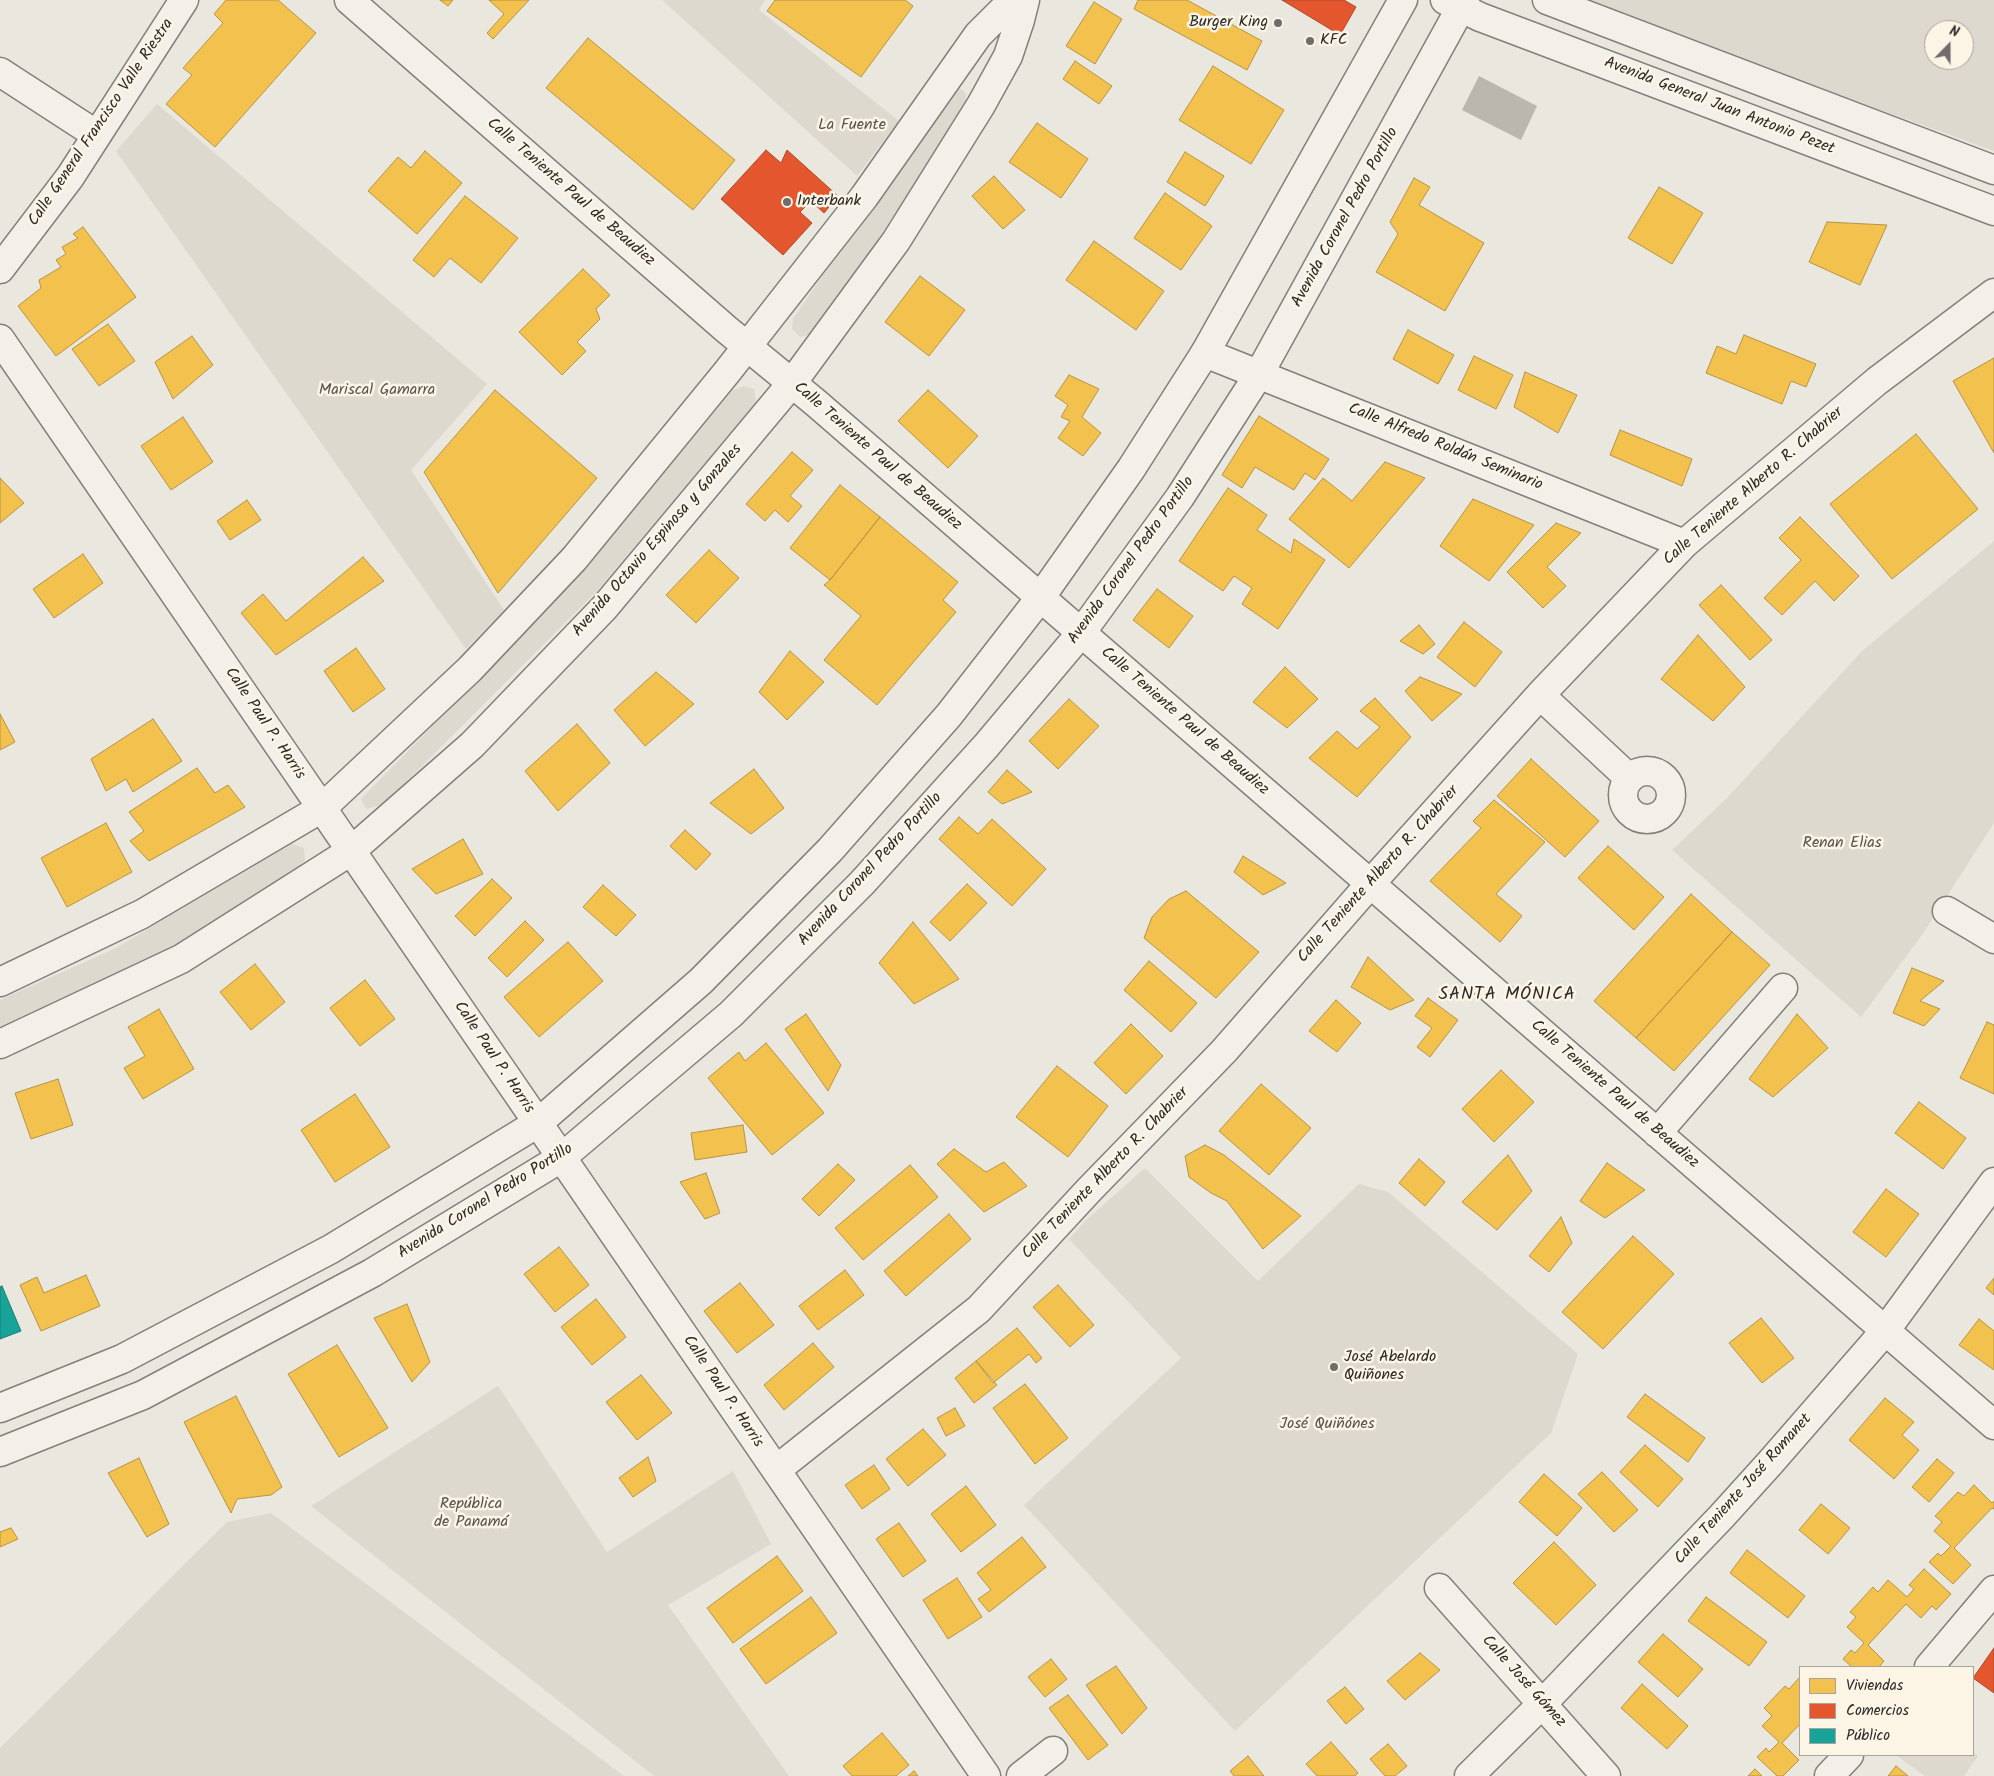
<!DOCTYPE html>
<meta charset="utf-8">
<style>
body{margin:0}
#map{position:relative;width:1994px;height:1776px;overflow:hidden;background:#eae7df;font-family:Kalam,sans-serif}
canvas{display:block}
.legend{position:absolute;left:1799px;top:1666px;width:175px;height:90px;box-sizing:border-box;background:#fcf5e5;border:1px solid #a8a49b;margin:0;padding:6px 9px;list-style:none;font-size:15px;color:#2b2b2b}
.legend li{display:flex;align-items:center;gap:10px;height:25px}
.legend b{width:25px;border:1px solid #a8a49b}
.north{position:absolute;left:1924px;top:20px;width:50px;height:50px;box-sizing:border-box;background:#fcf5e5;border:1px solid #a8a49b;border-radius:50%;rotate:22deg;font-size:14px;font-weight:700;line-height:20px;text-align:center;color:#2b2b2b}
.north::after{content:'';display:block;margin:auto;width:18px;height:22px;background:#6e6d6a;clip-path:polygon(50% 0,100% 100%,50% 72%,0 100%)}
</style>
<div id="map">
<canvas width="1994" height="1776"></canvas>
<ul class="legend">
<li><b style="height:14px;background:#f2c14e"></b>Viviendas</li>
<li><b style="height:14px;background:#e4572e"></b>Comercios</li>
<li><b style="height:14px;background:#17a398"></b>Público</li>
</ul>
<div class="north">N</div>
</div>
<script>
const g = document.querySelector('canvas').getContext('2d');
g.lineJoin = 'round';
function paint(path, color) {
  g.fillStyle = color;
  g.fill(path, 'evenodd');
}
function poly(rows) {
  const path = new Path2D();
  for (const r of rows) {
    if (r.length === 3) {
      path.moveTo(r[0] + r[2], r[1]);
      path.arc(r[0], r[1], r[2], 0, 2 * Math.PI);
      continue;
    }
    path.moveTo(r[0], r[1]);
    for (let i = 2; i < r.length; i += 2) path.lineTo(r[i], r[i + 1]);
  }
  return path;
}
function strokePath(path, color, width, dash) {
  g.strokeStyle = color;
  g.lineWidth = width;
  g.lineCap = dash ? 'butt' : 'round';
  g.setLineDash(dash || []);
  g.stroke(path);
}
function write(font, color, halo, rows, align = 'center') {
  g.font = font + ' Kalam,sans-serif';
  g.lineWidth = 5;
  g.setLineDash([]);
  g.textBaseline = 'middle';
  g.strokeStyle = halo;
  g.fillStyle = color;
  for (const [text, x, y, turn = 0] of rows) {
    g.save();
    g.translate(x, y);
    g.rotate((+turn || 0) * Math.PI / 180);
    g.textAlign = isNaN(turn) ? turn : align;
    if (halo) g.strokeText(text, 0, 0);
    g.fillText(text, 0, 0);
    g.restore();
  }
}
paint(poly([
 [662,0,765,0,759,10,899,121,857,176],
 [1578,0,1994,0,1994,151],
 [1934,30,1964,30,1964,60,1934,60],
 [957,87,966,93,965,107,816,333,800,337,792,329,793,319,945,95],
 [157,104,487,384,411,470,504,610,466,649,116,151],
 [744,386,754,389,756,402,596,592,384,804,366,809,361,799,578,577,733,390],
 [1994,541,1994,823,1922,935,1861,1017,1672,850,1727,798,1861,652],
 [292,844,304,848,305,860,283,883,118,982,0,1033,0,1000,116,948],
 [1145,1168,1258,1281,1359,1184,1388,1192,1578,1354,1551,1433,1235,1731,1024,1505,1181,1358,1069,1239,1084,1222],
 [498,1386,607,1552,733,1471,771,1544,668,1605,789,1776,654,1776,311,1506],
 [271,1513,624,1776,0,1776,0,1748,227,1522],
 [1973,1752,1978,1756,1964,1776,1925,1776,1896,1755,1973,1755]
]), '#ddd9ce');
paint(poly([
 [1479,76,1537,106,1521,140,1462,110]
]), '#bab7ae');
const homes = poly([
 [226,0,278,0,316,33,215,147,166,104,192,75,183,68,223,23,214,14,226,0],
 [440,0,453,0,448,6,440,0],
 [489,0,529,0,493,39,487,33,504,14,489,0],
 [775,0,905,0,913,6,861,77,767,11,775,0],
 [1138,0,1187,0,1262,41,1247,70,1134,9,1138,0],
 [1094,2,1122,19,1095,64,1066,46,1094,2],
 [588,38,735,160,693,210,546,88,588,38],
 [1075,61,1112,86,1099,104,1063,79,1075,61],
 [1213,66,1284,110,1251,164,1179,120,1213,66],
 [1037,123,1088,159,1061,198,1009,162,1037,123],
 [425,151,462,183,417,234,368,191,398,157,411,168,425,151],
 [1185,152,1224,176,1205,206,1167,182,1185,152],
 [994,176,1025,210,1003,229,972,196,994,176],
 [1414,178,1430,187,1419,205,1484,243,1445,311,1376,272,1398,234,1390,222,1414,178],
 [1659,187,1703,213,1672,264,1628,238,1659,187],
 [1165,193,1212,226,1181,270,1134,238,1165,193],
 [465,196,518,238,481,283,450,258,434,277,413,260,465,196],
 [1827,222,1887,225,1860,285,1809,262,1827,222],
 [83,227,136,297,56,356,18,306,41,288,39,280,61,267,56,260,66,254,62,247,78,238,73,234,83,227],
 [1094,241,1164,291,1136,330,1066,280,1094,241],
 [583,269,610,295,596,309,600,319,577,342,586,351,562,375,519,332,583,269],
 [920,276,965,310,929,356,885,322,920,276],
 [108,324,135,361,99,386,72,349,108,324],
 [1408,330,1454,355,1438,384,1393,359,1408,330],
 [1744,335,1816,364,1806,387,1791,381,1782,404,1706,373,1717,346,1736,354,1744,335],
 [192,336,213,365,173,399,155,362,192,336],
 [1474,356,1513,375,1496,409,1458,390,1474,356],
 [1994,358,1994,453,1953,381,1994,358],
 [1525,372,1577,395,1558,433,1514,407,1525,372],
 [1069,375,1099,389,1082,417,1101,433,1083,456,1058,438,1070,421,1061,417,1068,405,1055,396,1069,375],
 [495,390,597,478,498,593,424,472,495,390],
 [928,390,978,436,948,468,898,421,928,390],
 [1259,416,1329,459,1315,480,1305,473,1294,490,1255,467,1242,488,1222,475,1259,416],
 [183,417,213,462,171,490,141,446,183,417],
 [1620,430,1692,459,1682,486,1610,455,1620,430],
 [1916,434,1978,509,1892,579,1830,504,1916,434],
 [792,452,813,470,790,496,802,506,788,522,775,510,765,521,746,504,792,452],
 [1385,462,1425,478,1349,568,1289,519,1323,478,1352,501,1385,462],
 [0,478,24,503,0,523,0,478],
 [840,485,880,517,830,580,790,548,840,485],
 [1228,488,1267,515,1257,530,1291,553,1294,539,1325,560,1278,629,1242,604,1252,588,1234,576,1223,591,1179,561,1228,488],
 [1473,499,1534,525,1489,581,1440,546,1473,499],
 [247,500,261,520,230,540,217,521,247,500],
 [880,517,958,582,943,600,956,612,877,705,824,660,861,616,824,585,830,580,880,517],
 [1800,517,1859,576,1834,601,1815,581,1782,615,1764,598,1801,560,1779,538,1800,517],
 [1556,523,1581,533,1547,567,1566,586,1543,608,1507,572,1556,523],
 [709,550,739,578,696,623,666,595,709,550],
 [83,554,103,583,54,618,33,589,83,554],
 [363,557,384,581,276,655,241,613,263,594,286,621,363,557],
 [1721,585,1772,640,1750,660,1699,605,1721,585],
 [1157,589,1193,616,1169,648,1133,620,1157,589],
 [1464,622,1502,652,1475,687,1437,657,1464,622],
 [1419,625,1435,644,1423,654,1400,641,1419,625],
 [1698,635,1745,687,1713,721,1661,679,1698,635],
 [356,648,385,689,353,712,324,671,356,648],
 [790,651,824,682,787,720,759,692,790,651],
 [1285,667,1318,699,1287,728,1253,702,1285,667],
 [656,672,694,704,645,746,614,710,656,672],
 [1420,677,1462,694,1432,721,1405,691,1420,677],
 [1375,698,1411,737,1357,797,1309,758,1337,731,1357,749,1380,727,1360,711,1375,698],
 [1069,699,1099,726,1058,769,1029,741,1069,699],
 [0,714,15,742,0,750,0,714],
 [153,719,182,761,133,792,126,779,106,791,91,759,153,719],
 [577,724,610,763,558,811,525,771,577,724],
 [1531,759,1599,821,1565,857,1497,796,1531,759],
 [197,768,215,793,228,785,245,807,149,861,130,841,144,831,129,812,197,768],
 [754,769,784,808,751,834,710,803,754,769],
 [1007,770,1032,792,1002,804,988,792,1007,770],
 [1494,800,1545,842,1496,894,1522,916,1500,942,1430,881,1481,828,1473,821,1494,800],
 [959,817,978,834,992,819,1046,869,1012,906,939,839,959,817],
 [106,823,132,872,67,907,41,858,106,823],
 [685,830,711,854,696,870,670,846,685,830],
 [463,839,483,874,436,894,412,869,463,839],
 [1608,846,1664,897,1634,930,1578,878,1608,846],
 [1243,856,1286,883,1263,895,1234,872,1243,856],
 [492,879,512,898,475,936,455,916,492,879],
 [967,884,987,903,950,941,930,922,967,884],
 [603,885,636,915,616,936,583,907,603,885],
 [1186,891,1259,952,1216,998,1144,938,1152,917,1169,899,1186,891],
 [1691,894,1732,932,1636,1038,1594,1001,1691,894],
 [525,921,544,940,507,977,488,958,525,921],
 [913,922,959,979,914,1004,879,963,913,922],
 [1732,932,1770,965,1674,1071,1636,1038,1732,932],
 [568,942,603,981,539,1037,504,997,568,942],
 [1368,957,1414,1000,1390,1010,1351,987,1368,957],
 [1149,961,1197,1003,1171,1032,1124,990,1149,961],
 [255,964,285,1002,251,1030,220,992,255,964],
 [1912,968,1944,981,1920,1001,1940,1009,1924,1026,1893,1013,1912,968],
 [365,980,395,1019,360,1046,330,1008,365,980],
 [1428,998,1458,1020,1430,1057,1417,1047,1432,1028,1415,1016,1428,998],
 [1336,1000,1361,1023,1337,1052,1309,1031,1336,1000],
 [159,1009,194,1069,143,1099,124,1068,145,1056,128,1027,159,1009],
 [806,1014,841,1065,828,1091,785,1029,806,1014],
 [1797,1014,1828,1048,1773,1097,1749,1079,1797,1014],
 [1987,1022,1994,1025,1994,1094,1960,1078,1987,1022],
 [1131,1024,1163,1056,1126,1094,1094,1063,1131,1024],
 [766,1043,824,1113,772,1155,708,1078,739,1052,745,1061,766,1043],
 [1057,1066,1108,1106,1068,1157,1016,1117,1057,1066],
 [1501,1070,1534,1102,1494,1142,1462,1109,1501,1070],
 [58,1079,73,1125,31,1139,15,1093,58,1079],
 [1261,1084,1311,1128,1269,1175,1219,1131,1261,1084],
 [355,1094,390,1147,335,1182,301,1130,355,1094],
 [1919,1102,1966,1138,1943,1169,1895,1133,1919,1102],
 [743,1125,747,1152,695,1160,691,1133,743,1125],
 [1205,1145,1224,1155,1301,1216,1263,1249,1227,1201,1211,1193,1189,1177,1185,1156,1205,1145],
 [954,1149,986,1172,1004,1162,1027,1186,984,1212,937,1164,954,1149],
 [1508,1155,1532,1191,1497,1230,1462,1202,1508,1155],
 [1419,1159,1445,1182,1425,1206,1399,1183,1419,1159],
 [1607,1163,1645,1190,1605,1218,1580,1201,1607,1163],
 [838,1164,855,1180,819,1216,802,1199,838,1164],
 [910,1165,938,1197,863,1260,835,1228,910,1165],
 [706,1173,720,1213,705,1219,680,1182,706,1173],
 [1886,1189,1919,1214,1886,1257,1853,1232,1886,1189],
 [949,1214,971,1239,906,1296,884,1271,949,1214],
 [1561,1217,1572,1243,1549,1272,1529,1256,1561,1217],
 [1633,1236,1674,1274,1603,1349,1562,1312,1633,1236],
 [559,1247,589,1285,555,1312,524,1274,559,1247],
 [845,1270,864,1295,818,1330,799,1306,845,1270],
 [86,1275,100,1306,41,1331,20,1285,37,1277,44,1293,86,1275],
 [1994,1278,1994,1295,1986,1288,1994,1278],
 [740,1283,774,1325,737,1353,704,1311,740,1283],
 [1058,1285,1094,1325,1070,1347,1033,1307,1058,1285],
 [596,1299,626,1337,592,1365,561,1327,596,1299],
 [407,1304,430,1362,412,1382,374,1318,407,1304],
 [1761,1318,1794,1358,1762,1383,1729,1343,1761,1318],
 [1979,1319,1994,1331,1994,1370,1959,1345,1979,1319],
 [1017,1328,1042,1358,1036,1363,1029,1354,993,1383,976,1361,1017,1328],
 [813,1343,834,1367,784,1410,764,1385,813,1343],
 [337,1345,388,1428,339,1457,288,1374,337,1345],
 [976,1361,997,1385,974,1403,955,1378,976,1361],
 [641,1375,672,1413,637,1440,606,1402,641,1375],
 [1025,1384,1068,1438,1035,1464,993,1408,1025,1384],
 [1645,1394,1705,1438,1688,1462,1627,1417,1645,1394],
 [236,1396,282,1487,271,1495,237,1499,231,1513,184,1422,236,1396],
 [1885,1398,1914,1422,1902,1435,1919,1450,1894,1479,1849,1440,1885,1398],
 [955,1408,965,1426,946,1436,937,1418,955,1408],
 [923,1429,946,1455,908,1486,886,1459,923,1429],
 [1645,1445,1683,1479,1658,1507,1620,1472,1645,1445],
 [648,1457,656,1481,633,1497,619,1478,648,1457],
 [139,1458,169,1524,147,1537,108,1473,139,1458],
 [1937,1459,1954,1473,1929,1502,1912,1487,1937,1459],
 [874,1465,890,1489,862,1509,845,1485,874,1465],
 [1602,1472,1638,1510,1614,1532,1578,1494,1602,1472],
 [1544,1474,1582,1508,1557,1536,1519,1502,1544,1474],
 [1974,1485,1992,1503,1994,1501,1994,1509,1992,1508,1954,1548,1971,1565,1953,1584,1929,1562,1938,1553,1941,1556,1951,1546,1934,1531,1942,1522,1935,1516,1958,1492,1964,1496,1974,1485],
 [966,1486,996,1525,961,1552,931,1514,966,1486],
 [1821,1504,1850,1528,1828,1554,1799,1530,1821,1504],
 [899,1523,926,1561,903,1577,876,1539,899,1523],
 [11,1528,18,1539,0,1547,0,1532,11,1528],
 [1022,1537,1046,1567,989,1612,978,1599,991,1590,977,1573,1022,1537],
 [1554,1542,1596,1585,1556,1625,1513,1583,1554,1542],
 [1747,1550,1805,1596,1788,1618,1730,1573,1747,1550],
 [777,1556,803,1591,733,1643,707,1608,777,1556],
 [1924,1569,1951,1594,1936,1610,1932,1606,1921,1618,1906,1604,1868,1645,1884,1661,1879,1667,1852,1667,1843,1659,1851,1650,1855,1653,1864,1643,1847,1627,1856,1617,1850,1612,1873,1587,1878,1592,1888,1580,1907,1597,1914,1589,1909,1585,1924,1569],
 [957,1578,982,1617,948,1639,923,1600,957,1578],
 [811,1597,837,1633,766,1684,740,1649,811,1597],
 [1706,1597,1767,1642,1749,1666,1688,1621,1706,1597],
 [1663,1634,1703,1669,1678,1697,1638,1662,1663,1634],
 [1420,1653,1440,1670,1405,1700,1387,1681,1420,1653],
 [1051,1659,1067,1679,1045,1697,1028,1677,1051,1659],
 [1116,1666,1147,1708,1122,1734,1086,1685,1116,1666],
 [1800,1677,1800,1724,1782,1743,1799,1760,1783,1776,1777,1776,1757,1757,1766,1748,1769,1752,1779,1742,1762,1726,1772,1716,1764,1708,1785,1686,1789,1689,1800,1677],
 [1642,1684,1688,1726,1667,1749,1621,1708,1642,1684],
 [1345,1687,1364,1709,1346,1724,1327,1701,1345,1687],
 [1068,1695,1108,1745,1088,1760,1049,1708,1068,1695],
 [882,1733,909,1765,896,1776,852,1776,843,1766,882,1733],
 [1331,1742,1358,1773,1355,1776,1317,1776,1306,1764,1331,1742],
 [1388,1744,1407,1766,1395,1776,1385,1776,1370,1759,1388,1744],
 [1248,1756,1264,1776,1234,1776,1230,1771,1248,1756],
 [1896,1766,1908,1776,1888,1776,1896,1766],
 [1755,1769,1762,1776,1748,1776,1755,1769],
 [914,1771,918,1776,908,1776,914,1771]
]);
paint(homes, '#f2c14e');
strokePath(homes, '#b69444', 1);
const shops = poly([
 [1282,0,1344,0,1356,7,1340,35,1282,0],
 [766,150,781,163,787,150,838,196,824,213,811,201,800,212,812,223,783,255,721,199,766,150],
 [1994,1648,1994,1693,1973,1678,1994,1648]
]);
paint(shops, '#e4572e');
strokePath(shops, '#ac4a2d', 1);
const public = poly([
 [2,1286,21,1331,0,1339,0,1287,2,1286]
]);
paint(public, '#17a398');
strokePath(public, '#1d7f77', 1);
const minor = poly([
 [349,0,726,329,816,403,1100,649,1994,1425],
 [1445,0,1480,17,1994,211],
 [1547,0,1994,170],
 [0,72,97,135],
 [0,269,70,177,184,0],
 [0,339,986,1776],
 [1205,353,1684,544],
 [1540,695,1629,778],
 [1647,795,24],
 [1947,911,1994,939],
 [0,982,142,914,322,808,470,669,574,559,727,372,864,197,978,35,1013,0],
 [0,1044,181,959,351,851,472,745,604,608,792,383,896,241,981,105,1008,56,1020,20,1025,0],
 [1657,1133,1783,988],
 [776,1470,979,1309,1089,1190,1224,1051,1370,884,1540,695,1684,544,1877,381,1994,293],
 [1439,1588,1606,1776],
 [1929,1667,1994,1590],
 [1021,1776,1053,1751],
 [1469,1776,1542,1704,1722,1516,1770,1463,1885,1331,1994,1182],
 [1829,1776,1849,1755]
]);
const major = poly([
 [0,1408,122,1359,331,1249,538,1123,701,981,830,850,949,715,1040,598,1131,469,1205,353,1403,0],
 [0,1452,143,1395,372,1273,561,1158,731,1014,862,883,986,746,1081,633,1180,497,1259,374,1465,0]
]);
strokePath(minor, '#81807c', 31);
strokePath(major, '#81807c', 31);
strokePath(minor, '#f3f0ea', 28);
strokePath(major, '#f3f0ea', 28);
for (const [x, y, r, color] of [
 [1278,23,5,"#6e6d6a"],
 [1310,41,5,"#6e6d6a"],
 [787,202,5,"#6e6d6a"],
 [1334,1367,5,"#6e6d6a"]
]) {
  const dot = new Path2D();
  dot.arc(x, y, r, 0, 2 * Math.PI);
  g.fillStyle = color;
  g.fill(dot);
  strokePath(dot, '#fcf5e5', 2);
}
write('16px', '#2b2b2b', '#fcf5e5', [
 ["Burger King",1268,23,"right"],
 ["KFC",1320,41],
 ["Interbank",797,202],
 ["José Abelardo",1344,1358],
 ["Quiñones",1344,1376]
], 'left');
write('16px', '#2b2b2b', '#fcf5e5', [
 ["Avenida General Juan Antonio Pezet",1719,107,21],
 ["Calle General Francisco Valle Riestra",102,123,-56],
 ["Calle Teniente Paul de Beaudiez",570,193,41],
 ["Avenida Coronel Pedro Portillo",1346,218,-61],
 ["Calle Alfredo Roldán Seminario",1445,448,22],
 ["Calle Teniente Paul de Beaudiez",877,457,41],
 ["Calle Teniente Alberto R. Chabrier",1754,487,-41],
 ["Avenida Octavio Espinosa y Gonzales",658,541,-49],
 ["Avenida Coronel Pedro Portillo",1132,561,-54],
 ["Calle Teniente Paul de Beaudiez",1184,722,41],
 ["Calle Paul P. Harris",264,724,56],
 ["Avenida Coronel Pedro Portillo",871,870,-47],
 ["Calle Teniente Alberto R. Chabrier",1379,875,-48],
 ["Calle Paul P. Harris",493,1058,56],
 ["Calle Teniente Paul de Beaudiez",1614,1095,41],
 ["Calle Teniente Alberto R. Chabrier",1106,1174,-46],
 ["Avenida Coronel Pedro Portillo",486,1202,-32],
 ["Calle Paul P. Harris",722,1392,56],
 ["Calle Teniente José Romanet",1744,1490,-48],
 ["Calle José Gómez",1523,1682,48]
]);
write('16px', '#555450', '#fcf5e5', [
 ["La Fuente",852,126],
 ["Mariscal Gamarra",377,391],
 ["Renan Elias",1842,844],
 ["José Quiñónes",1327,1425],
 ["República",471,1505],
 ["de Panamá",471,1523]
]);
g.letterSpacing = '1px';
write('18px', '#2b2b2b', '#fcf5e5', [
 ["SANTA MÓNICA",1507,996]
]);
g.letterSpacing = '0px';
</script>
